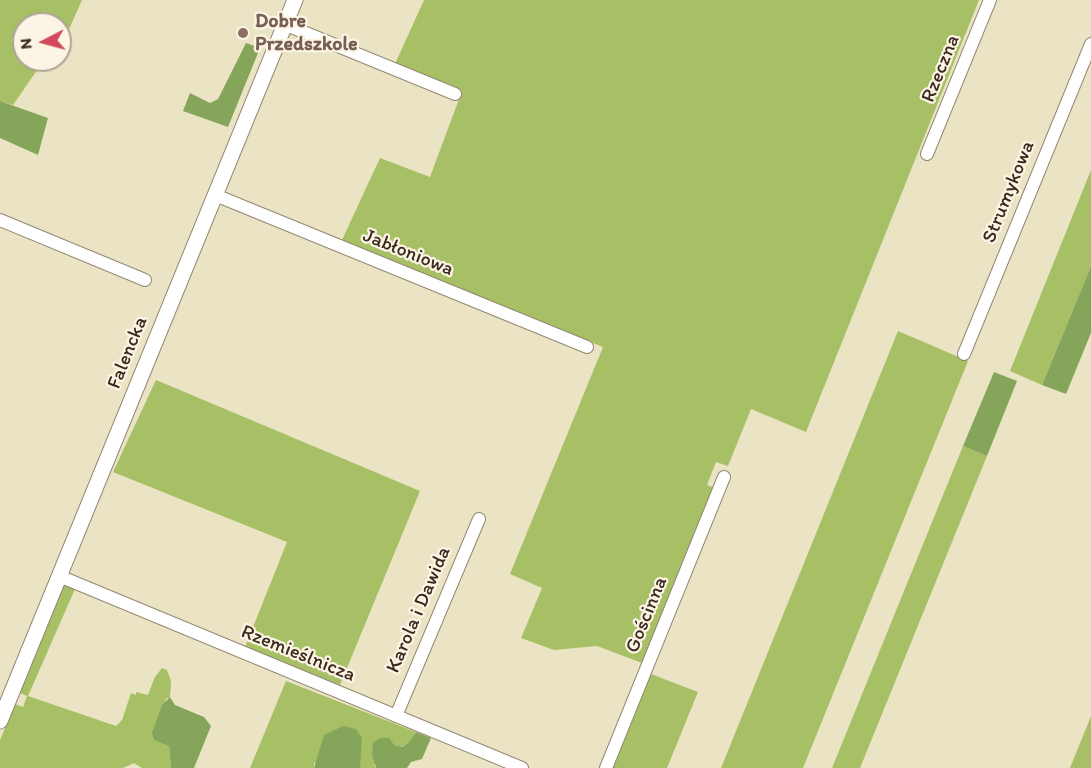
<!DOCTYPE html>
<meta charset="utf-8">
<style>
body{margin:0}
#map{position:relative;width:1091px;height:768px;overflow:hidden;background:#ebe4c4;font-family:Itim,sans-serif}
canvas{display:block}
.north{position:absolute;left:12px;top:12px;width:60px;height:60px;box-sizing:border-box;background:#fcf5e5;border:2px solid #afa495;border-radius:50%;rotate:264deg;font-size:16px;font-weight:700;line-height:24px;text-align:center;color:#3b2a1e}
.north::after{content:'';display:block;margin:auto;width:21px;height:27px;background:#d1495b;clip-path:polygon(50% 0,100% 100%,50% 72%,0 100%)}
</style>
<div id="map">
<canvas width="1091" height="768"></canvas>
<div class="north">N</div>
</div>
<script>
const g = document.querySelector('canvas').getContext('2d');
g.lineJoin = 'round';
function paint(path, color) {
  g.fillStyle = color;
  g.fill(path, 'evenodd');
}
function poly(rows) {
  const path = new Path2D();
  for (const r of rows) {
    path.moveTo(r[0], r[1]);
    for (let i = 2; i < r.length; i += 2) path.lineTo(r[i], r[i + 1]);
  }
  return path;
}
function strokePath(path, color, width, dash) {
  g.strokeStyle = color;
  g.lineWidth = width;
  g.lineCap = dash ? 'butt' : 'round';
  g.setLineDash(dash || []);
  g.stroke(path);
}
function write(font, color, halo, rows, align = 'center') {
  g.font = font + ' Itim,sans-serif';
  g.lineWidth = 4.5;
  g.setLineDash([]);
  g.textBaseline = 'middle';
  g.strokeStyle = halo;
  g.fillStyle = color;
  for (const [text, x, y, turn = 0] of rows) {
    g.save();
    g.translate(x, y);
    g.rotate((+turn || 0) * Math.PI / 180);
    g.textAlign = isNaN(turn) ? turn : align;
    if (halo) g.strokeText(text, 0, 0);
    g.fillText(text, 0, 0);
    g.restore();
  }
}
paint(poly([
 [0,0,82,0,70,27,60,36,60,24,24,24,24,60,44,60,13,105,0,101],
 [424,0,979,0,806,432,751,409,728,466,716,462,707,485,713,487,642,663,597,646,554,650,521,638,542,588,510,574,603,347,342,240,380,158,430,177,462,91,395,64],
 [1091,170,1091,266,1042,385,1010,371],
 [898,331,968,361,803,768,721,768],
 [156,380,420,491,340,685,245,647,287,542,113,472],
 [963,446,987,456,860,768,832,768],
 [64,585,75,589,28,696,116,726,122,720,131,693,136,695,136,692,148,695,155,677,162,668,167,670,171,681,170,697,166,699,154,740,169,745,171,768,142,768,134,763,123,768,0,768,0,740,15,704,23,707,27,696,20,693],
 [651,674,698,692,667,768,613,768],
 [286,681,416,732,409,742,401,747,394,745,374,765,376,768,360,768,359,763,314,763,314,768,250,768],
 [1091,716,1091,768,1070,768]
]), '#a7bf65');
paint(poly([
 [246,43,260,48,228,127,183,111,190,93,210,103,218,99],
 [0,101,48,118,38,155,0,138],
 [1091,266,1091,333,1066,394,1042,385],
 [994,372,1017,381,987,456,963,446],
 [170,697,175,705,204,717,211,726,194,768,171,768,169,746,154,740,152,733,162,705],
 [343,726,356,729,362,738,360,768,314,768,324,735],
 [416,732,431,738,422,759,411,762,407,768,376,768,372,755,373,743,380,738,389,738,394,745,402,747,409,742]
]), '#85a65a');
const minor = poly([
 [284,24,455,94],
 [927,154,990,0],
 [215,195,587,347],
 [0,220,145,280],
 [964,354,1091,44],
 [59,576,522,768],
 [396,716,479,519],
 [606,768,724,477]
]);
const tertiary = poly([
 [0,721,295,0]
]);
strokePath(minor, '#938771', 14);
strokePath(tertiary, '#938771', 17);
strokePath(minor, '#fff', 12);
strokePath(tertiary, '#fff', 15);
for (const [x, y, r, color] of [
 [243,33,6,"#8d6e63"]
]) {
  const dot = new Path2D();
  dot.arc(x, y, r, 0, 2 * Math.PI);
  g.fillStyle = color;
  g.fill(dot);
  strokePath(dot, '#fcf5e5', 2);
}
write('bold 20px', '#785e54', '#fcf5e5', [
 ["Dobre",255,22],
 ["Przedszkole",255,45]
], 'left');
write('20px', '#3b2a1e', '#fcf5e5', [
 ["Rzeczna",941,69,-68],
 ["Strumykowa",1009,192,-68],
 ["Jabłoniowa",408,253,22],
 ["Falencka",128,353,-68],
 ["Karola i Dawida",419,610,-67],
 ["Gościnna",647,615,-68],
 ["Rzemieślnicza",298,654,22]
]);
</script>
